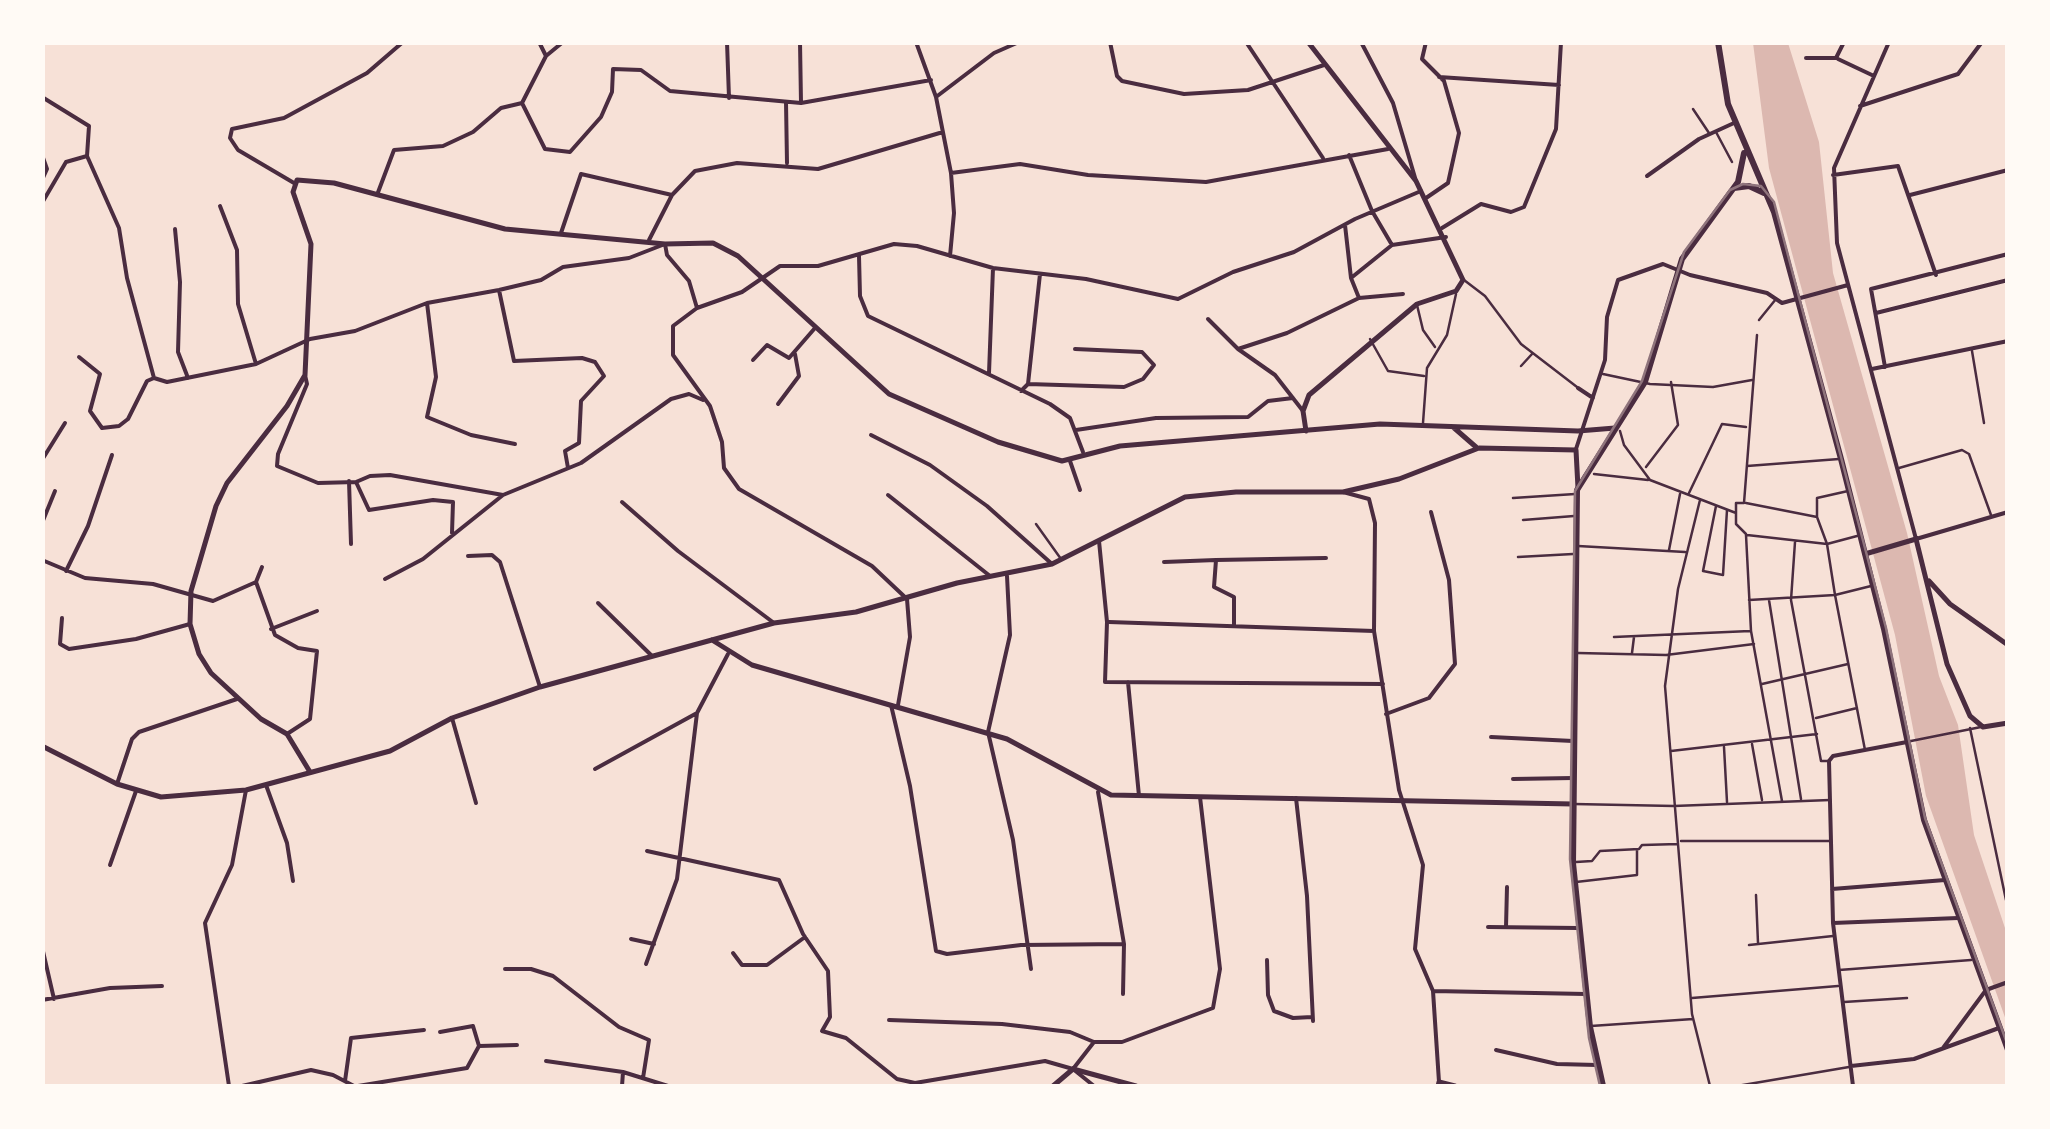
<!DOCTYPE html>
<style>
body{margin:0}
#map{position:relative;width:2050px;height:1129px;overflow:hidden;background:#f7e1d7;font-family:Overpass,sans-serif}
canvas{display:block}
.frame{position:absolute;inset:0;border:45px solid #fffaf5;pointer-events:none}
</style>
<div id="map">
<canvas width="2050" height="1129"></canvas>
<div class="frame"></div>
</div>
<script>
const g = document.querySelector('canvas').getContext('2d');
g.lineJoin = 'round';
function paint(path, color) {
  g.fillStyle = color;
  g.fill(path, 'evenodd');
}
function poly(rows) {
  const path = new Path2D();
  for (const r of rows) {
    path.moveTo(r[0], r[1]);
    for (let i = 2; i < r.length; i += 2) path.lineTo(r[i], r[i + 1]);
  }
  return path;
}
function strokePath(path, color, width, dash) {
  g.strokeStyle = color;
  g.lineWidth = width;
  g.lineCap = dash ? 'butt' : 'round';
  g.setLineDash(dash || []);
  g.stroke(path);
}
paint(poly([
 [1753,43,1788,43,1819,142,1833,273,1907,533,1939,676,1958,725,1974,835,2007,934,2007,1023,1926,796,1895,635,1769,168]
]), '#dcb8b0');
strokePath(poly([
 [1693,109,1709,133],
 [1716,132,1732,162],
 [1417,305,1423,330,1435,347],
 [1759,320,1776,299],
 [1370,339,1388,371,1424,376],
 [1972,351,1984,423],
 [1603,374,1650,384,1713,387,1752,380],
 [1423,423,1427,368,1447,335,1456,294],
 [1899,468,1962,450,1969,454,1991,515],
 [1523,520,1574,516],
 [1036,524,1061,559],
 [1816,718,1857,708],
 [1865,750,1835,595,1871,586],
 [1756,895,1758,943],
 [1749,945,1833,936],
 [1692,998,1838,986],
 [1844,1002,1907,998]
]), '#4a2c40', 2.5);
strokePath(poly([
 [1464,280,1485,296,1521,344,1577,387],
 [1521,366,1532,354],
 [1620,431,1624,445,1650,480,1736,513],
 [1747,466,1839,459],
 [1646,467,1678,425,1671,382],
 [1594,474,1648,480],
 [1689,493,1722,424,1746,427],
 [1513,498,1575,494],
 [1700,500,1678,589,1665,686,1692,1014,1710,1086],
 [1743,503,1736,503,1736,524,1746,534],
 [1744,503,1757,335],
 [1746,503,1817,517],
 [1716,506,1703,571,1723,575,1727,510],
 [1746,535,1751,631,1782,801],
 [1747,535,1827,544,1857,536],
 [1795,542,1791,600,1821,761,1828,761],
 [1578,546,1685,552],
 [1669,550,1680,494],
 [1518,557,1573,554],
 [1749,600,1835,595,1827,544,1817,517,1817,498,1848,491],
 [1769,600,1801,799],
 [1614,637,1750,631],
 [1578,653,1666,655,1754,644],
 [1632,653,1634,637],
 [1762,684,1848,664],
 [1970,728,2006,900],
 [1911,741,1981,727],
 [1752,744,1762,800],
 [1724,747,1727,802],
 [1671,751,1817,734],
 [1574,804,1674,806,1830,800],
 [1681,841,1831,841],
 [1643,845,1678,844],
 [1576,862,1592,861,1600,851,1639,849,1642,845],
 [1576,882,1637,875,1637,850],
 [1839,970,1971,960],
 [1591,1026,1693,1019],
 [1656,1086,1684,1086],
 [1737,1086,1849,1067]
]), '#4a2c40', 2.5);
strokePath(poly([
 [539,42,546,56],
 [727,42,729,98],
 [800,42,801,103],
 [916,42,936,97,951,173,954,213,950,256],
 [1110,42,1117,76,1122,81,1184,94,1248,90,1324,65],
 [1246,42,1323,158],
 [1361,42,1393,103,1416,181],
 [1426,42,1422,59,1444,81,1459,133,1448,183,1426,198],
 [1889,42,1834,168,1837,243,1916,539,2008,512],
 [1806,58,1836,58,1844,42],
 [1838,59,1874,76],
 [1439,77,1559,85],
 [42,97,89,126,87,156],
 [936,97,994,53,1019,42],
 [786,102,787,163],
 [522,103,545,149,570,152,601,117,612,92,613,69,641,70,670,91,801,103,931,80],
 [522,103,546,56,563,42],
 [1860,106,1958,74,1982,42],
 [42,155,47,169,42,180],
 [1349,155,1372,211,1392,245],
 [951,173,1020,164,1088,175,1206,182,1388,149],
 [1833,175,1898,166,1936,275],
 [1647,176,1699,139,1734,123],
 [294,183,238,150,230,138,232,129,284,118,367,73,403,42],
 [377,195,394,150,443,146,473,132,501,108,522,103],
 [1910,195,2008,170],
 [42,203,66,162,87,156,119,228,127,278,154,378,167,382,256,364,310,339,355,331,427,303,499,290,541,280,563,267,629,258,665,244,667,255,689,281,697,308,673,326,673,355,710,406,722,442,724,468,739,489,872,566,907,599,910,637,898,705],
 [220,206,237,250,238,304,256,364],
 [1345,225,1351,278,1359,298],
 [1442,228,1481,204,1511,212,1524,207,1556,129,1561,42],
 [175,229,180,282,178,352,188,378],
 [561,233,581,174,672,195],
 [649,240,672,195,695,171,737,163,818,169,943,132],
 [859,256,860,296,868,316,1050,404,1070,418,1083,452],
 [1351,278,1392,245,1446,237],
 [499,290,514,361,582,358,595,362,604,376,581,401,579,443,565,451,568,468],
 [427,303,436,377,427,417,471,435,515,444],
 [697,308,742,292,780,266,818,266,894,244,917,246,993,268,1086,279,1178,299,1233,272,1294,252,1355,219,1421,191],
 [1876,313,2008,280],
 [1208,319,1238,349,1275,375,1303,411],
 [1238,349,1287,333,1359,298,1403,294],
 [79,357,100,374,90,411,102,428,119,426,128,419,147,381,154,378],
 [753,360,767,345,789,358,815,328],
 [1885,367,1871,289,2008,254],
 [1872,369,2008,341],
 [989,373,993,268],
 [305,375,307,384,278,454,277,466,318,483,356,482],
 [1028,384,1124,387,1143,379,1154,365,1142,352,1075,349],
 [1578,388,1593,398],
 [1021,391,1028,384,1040,274],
 [778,404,799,376,795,354],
 [1076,430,1156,418,1248,417,1268,401,1293,398],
 [871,435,930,465,987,506,1052,564],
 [1576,449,1605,360,1607,317,1618,280,1663,264,1690,275,1767,293,1782,303,1848,285],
 [42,460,65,423],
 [1070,461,1080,490],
 [349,481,351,544],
 [1343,492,1369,499,1375,523,1374,631,1399,790,1423,865,1415,949,1433,991,1439,1082],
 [888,495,990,576],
 [622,502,678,551,774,623],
 [42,523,55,491],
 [452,533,453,502,433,500,369,510,356,482,370,476,390,475,503,495],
 [1099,541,1107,622,1105,682,1383,684],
 [468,556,492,555,500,562,540,687],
 [42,560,85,578,153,584,213,601,256,582,262,567],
 [1164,562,1216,560],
 [66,571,88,526,112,455],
 [1007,576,1010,635,988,732,1013,840,1031,969],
 [385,579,423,559,503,495,581,463,671,399,689,394,703,400],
 [256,582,275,635,298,648,317,651,310,719,287,734],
 [598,603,652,656],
 [62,618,60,644,69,649,136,639,190,624],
 [1109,622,1374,631],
 [1234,626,1234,597,1214,587,1216,560,1326,558],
 [271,629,317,611],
 [1128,682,1139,796],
 [891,705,910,786,936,951,947,954,1021,945,1124,944],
 [1386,714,1429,698,1455,664,1449,580,1431,512],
 [452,718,476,803],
 [1491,737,1573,741],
 [595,769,697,713],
 [1513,779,1573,778],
 [117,784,132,739,139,732,237,699],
 [266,785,287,843,293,881],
 [1098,792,1124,944,1123,994],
 [1296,798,1307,896,1313,1021],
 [647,851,779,880,803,934,828,971,830,1017,822,1031,846,1038,897,1079,915,1083,1045,1061,1073,1069,1094,1086],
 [110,865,136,791],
 [1832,889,1945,880],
 [2008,900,2008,904],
 [1833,923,1958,918],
 [1488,927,1578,928],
 [1506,927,1507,887],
 [631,939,654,944],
 [42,947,54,999],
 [733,953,742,965,767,965,805,937],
 [1267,960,1268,995,1274,1011,1293,1018,1312,1017],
 [646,964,677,879,697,713,728,654],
 [505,969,531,969,553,976,619,1027,649,1040,643,1078],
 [1433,991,1586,994],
 [42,1000,110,988,162,986],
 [889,1020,1002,1024,1070,1032,1094,1042,1122,1042,1213,1008,1220,969,1200,797],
 [479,1046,517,1045],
 [1943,1048,1986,990,2008,982],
 [1496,1050,1557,1064,1597,1065],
 [546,1061,623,1072,668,1086],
 [1851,1066,1914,1059,1999,1028],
 [1073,1069,1094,1042],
 [345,1081,351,1038,424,1030],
 [229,1086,205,923,232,865,246,790],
 [242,1086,311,1070,333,1075,354,1086],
 [358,1086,467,1068,479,1046,473,1026,440,1032],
 [622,1086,623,1072],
 [1853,1086,1833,923,1829,761,1833,756,1907,742]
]), '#4a2c40', 4);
strokePath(poly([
 [1453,427,1476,447],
 [1306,431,1303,411,1309,395,1417,304,1456,291,1463,280,1416,181,1308,42],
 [712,640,752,665,1007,739,1111,795,1573,804],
 [42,746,117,784,161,797,246,790,390,751,452,718,540,687,774,623,856,612,957,583,1052,564,1185,497,1236,492,1343,492,1399,479,1479,448,1576,450,1578,488],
 [310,772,287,734,261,719,211,673,199,654,190,624,191,591,216,506,227,483,287,406,305,375,311,244,293,192,297,180,334,183,505,229,665,244,713,243,738,256,889,394,998,442,1062,461,1120,446,1380,424,1578,431,1615,428],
 [1053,1086,1073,1069,1136,1086],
 [1438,1086,1439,1082,1455,1086]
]), '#4a2c40', 5);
strokePath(poly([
 [1865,554,1916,539,1947,664,1970,716,1983,727,2008,723],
 [1929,581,1950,604,2008,645]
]), '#4a2c40', 5);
strokePath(poly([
 [1718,42,1728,104,1774,212,1841,459,1884,629,1924,820,2008,1050],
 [1734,188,1749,186,1764,193],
 [1603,1086,1590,1027,1573,863,1577,490,1645,382,1682,259,1738,182,1744,153]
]), '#4a2c40', 6);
strokePath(poly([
 [1600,1086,1589,1038,1570,859,1575,491,1642,381,1684,252,1730,190,1743,184,1761,186,1774,202,1886,628,1925,818,2008,1046]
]), '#8f747c', 2.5);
</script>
